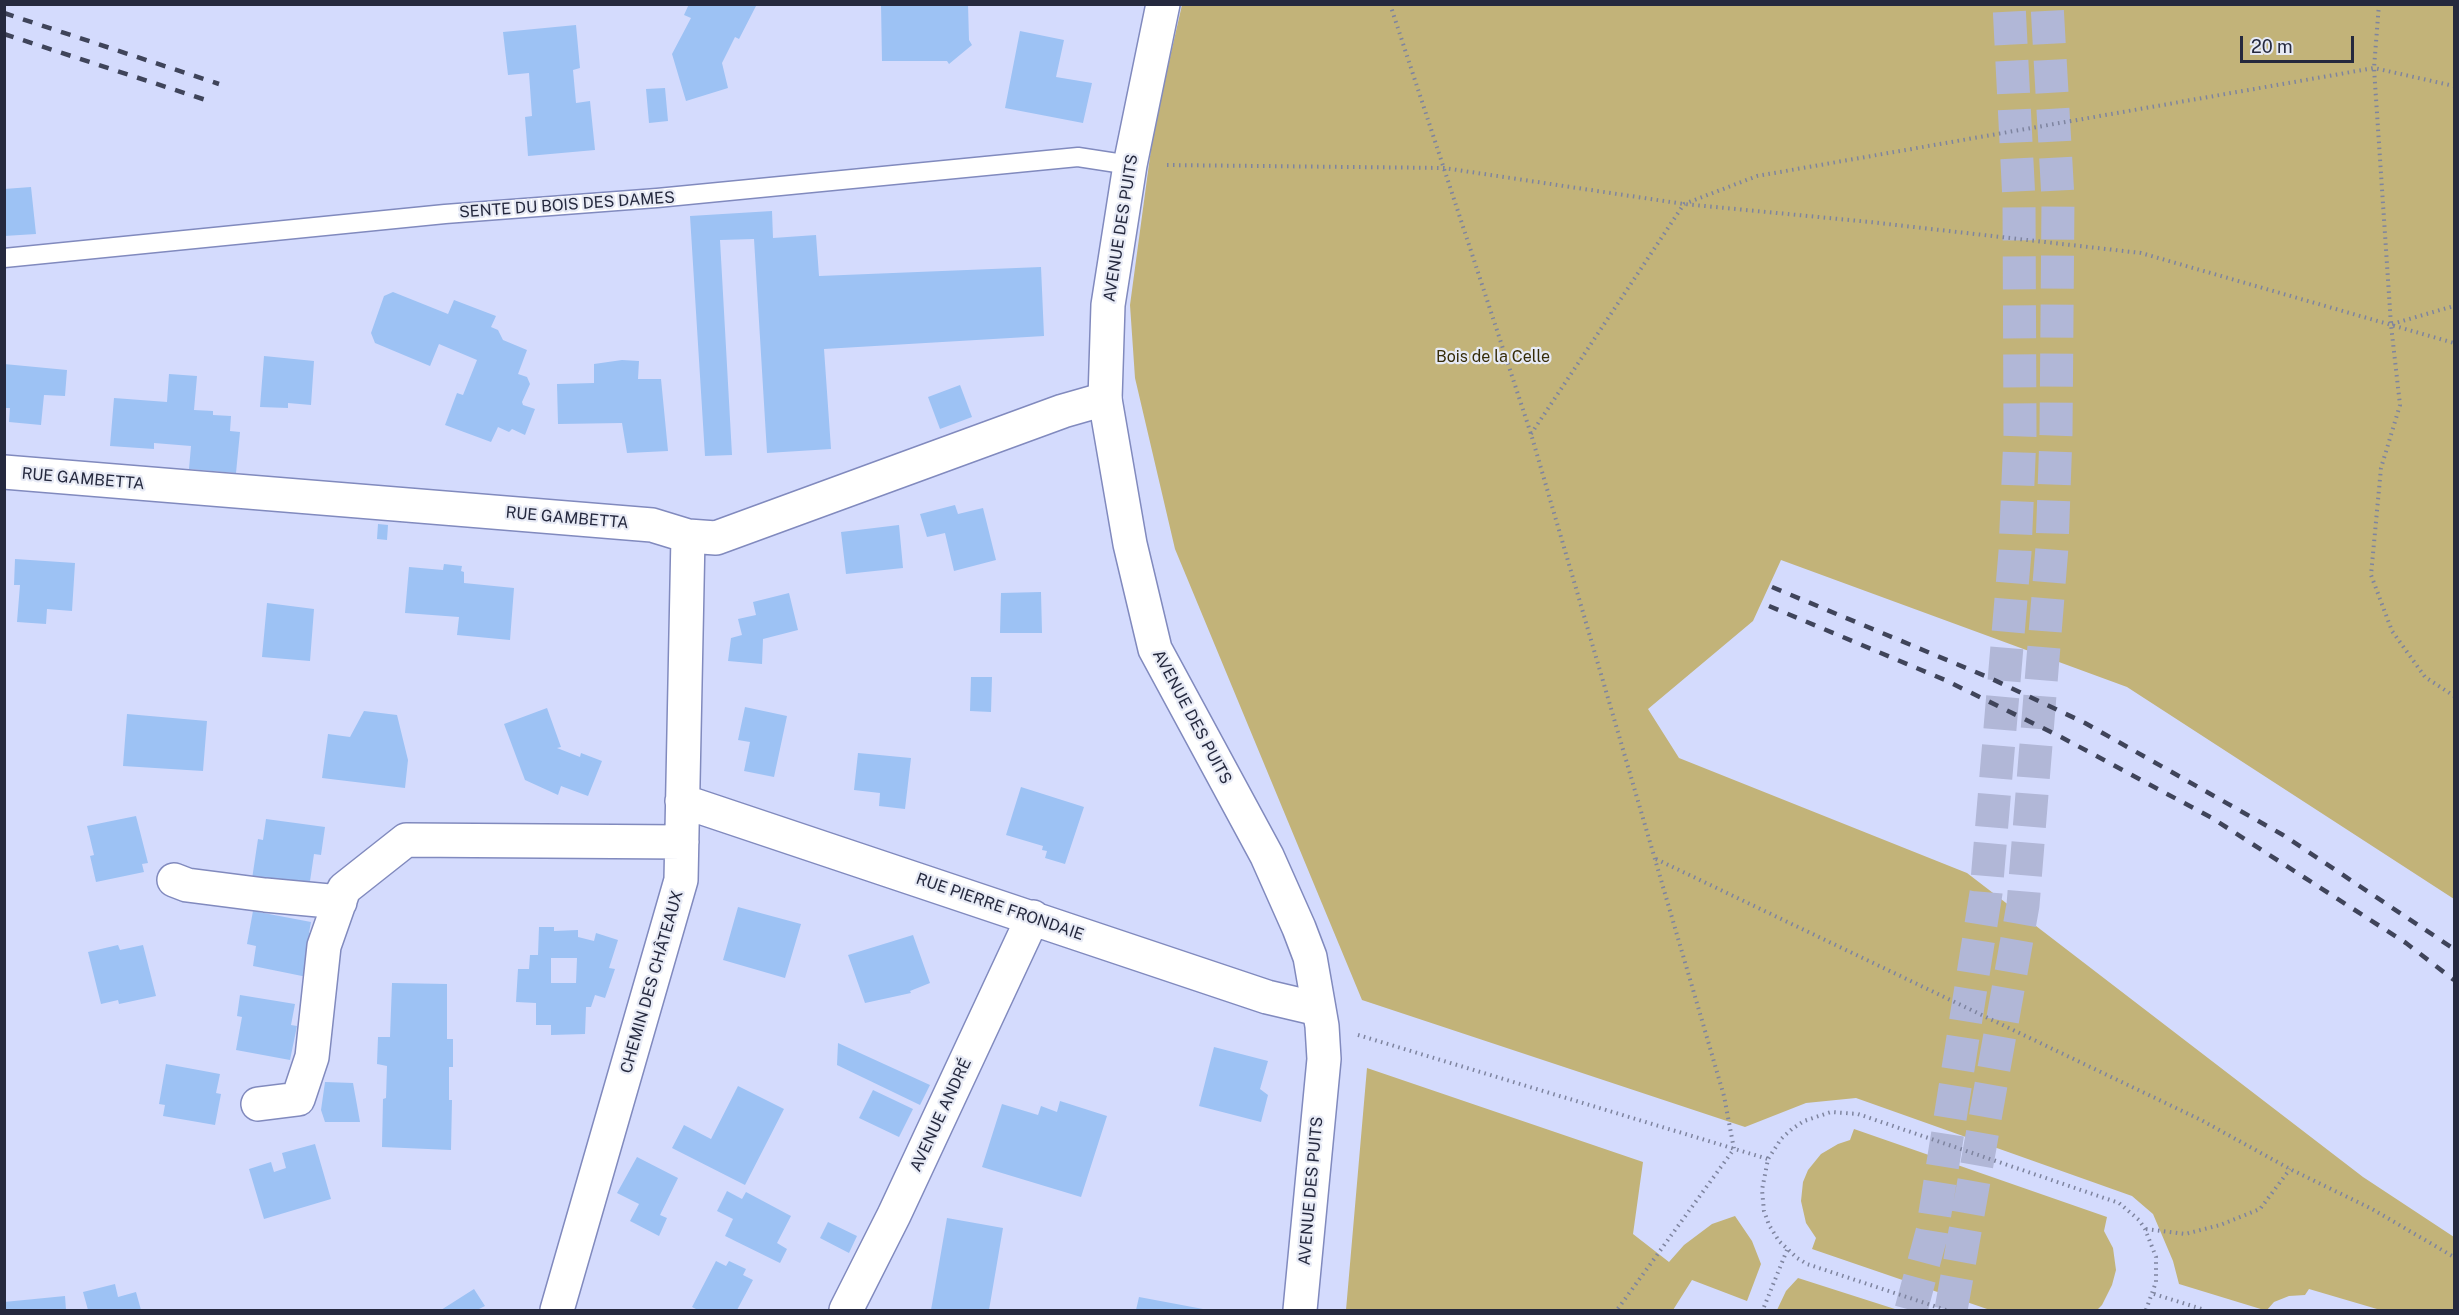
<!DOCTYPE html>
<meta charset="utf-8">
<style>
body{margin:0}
#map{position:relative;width:2459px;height:1315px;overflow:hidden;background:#d4dbfd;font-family:"Public Sans",sans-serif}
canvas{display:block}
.frame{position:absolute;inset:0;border:6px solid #25293e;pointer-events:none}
.scale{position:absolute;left:2240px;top:36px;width:114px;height:27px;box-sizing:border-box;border:3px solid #25293e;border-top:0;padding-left:8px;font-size:18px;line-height:21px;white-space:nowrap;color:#25293e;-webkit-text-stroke:4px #e7eaf5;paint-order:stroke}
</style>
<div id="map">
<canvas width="2459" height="1315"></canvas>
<div class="frame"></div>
<div class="scale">20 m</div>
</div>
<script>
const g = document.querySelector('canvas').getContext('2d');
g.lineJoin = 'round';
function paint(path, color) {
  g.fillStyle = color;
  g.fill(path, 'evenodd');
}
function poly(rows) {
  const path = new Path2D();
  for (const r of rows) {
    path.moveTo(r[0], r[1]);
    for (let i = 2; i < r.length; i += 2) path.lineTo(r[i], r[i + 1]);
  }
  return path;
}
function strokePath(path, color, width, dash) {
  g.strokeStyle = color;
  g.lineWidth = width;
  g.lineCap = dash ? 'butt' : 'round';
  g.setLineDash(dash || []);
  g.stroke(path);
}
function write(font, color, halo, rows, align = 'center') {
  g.font = font + ' "Public Sans",sans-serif';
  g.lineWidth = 4.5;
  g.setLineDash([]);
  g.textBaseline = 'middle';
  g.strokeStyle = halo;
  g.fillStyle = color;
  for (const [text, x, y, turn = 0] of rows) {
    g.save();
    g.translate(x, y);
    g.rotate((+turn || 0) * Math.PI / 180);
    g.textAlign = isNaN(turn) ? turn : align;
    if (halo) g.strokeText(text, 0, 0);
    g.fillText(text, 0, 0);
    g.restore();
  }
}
paint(poly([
 [1182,5,2454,5,2454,899,2127,687,1781,560,1753,621,1648,709,1679,758,1967,873,2363,1177,2454,1237,2454,1310,2377,1310,2377,1309,2309,1289,2305,1295,2289,1296,2274,1302,2267,1310,2264,1310,2179,1284,2173,1261,2153,1214,2132,1196,1856,1098,1806,1103,1745,1127,1362,1000,1175,549,1135,378,1130,305,1154,127],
 [1367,1068,1643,1162,1633,1234,1669,1262,1684,1245,1712,1224,1735,1216,1752,1241,1761,1264,1747,1301,1692,1280,1673,1310,1346,1310],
 [1854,1129,2107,1217,2104,1231,2113,1248,2116,1270,2112,1285,2102,1305,2097,1310,1990,1310,1812,1249,1816,1238,1806,1223,1801,1201,1803,1182,1808,1170,1821,1154,1838,1144,1850,1140],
 [1798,1278,1898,1310,1777,1310,1786,1291]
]), '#c2b379');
paint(poly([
 [689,4,756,6,739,39,735,37,722,63,728,88,686,101,672,54,691,18,684,15],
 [881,4,968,4,969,40,972,45,949,64,947,61,882,61],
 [576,25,580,68,573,70,576,103,590,101,595,150,528,156,525,117,532,116,529,73,508,75,503,32],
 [1020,31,1064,40,1056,77,1092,83,1083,123,1005,108],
 [665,88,668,121,649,123,646,89],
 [31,187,36,234,4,236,4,189],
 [772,211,773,238,816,235,819,276,1041,267,1044,336,824,349,831,449,767,453,754,239,720,240,732,455,705,456,690,216],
 [393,292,448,314,454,300,496,316,491,327,498,330,503,340,527,350,518,374,527,377,530,384,522,402,523,405,535,409,525,435,512,429,509,432,498,427,491,442,445,425,457,393,463,395,477,360,439,344,430,366,375,343,371,333,384,296],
 [264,356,314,361,311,405,288,403,288,408,260,407],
 [622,360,639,361,638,379,661,379,668,451,627,453,622,423,558,424,557,384,594,383,594,364],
 [4,364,67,370,65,396,44,395,41,425,9,422,10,408,4,408],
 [169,374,197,376,194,410,213,411,213,415,231,416,230,431,240,432,236,473,189,469,191,446,154,443,154,449,110,446,114,398,167,402],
 [960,385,972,417,940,429,928,397],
 [955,505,958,514,983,508,996,560,954,571,945,533,927,537,920,514],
 [378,524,388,525,387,540,377,539],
 [899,525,903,568,846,574,841,532],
 [15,559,75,563,72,611,47,609,46,624,17,622,20,585,14,585],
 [444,564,462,566,461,571,464,572,464,583,514,588,510,640,457,635,459,617,405,613,409,567,443,570],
 [1041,592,1042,633,1000,633,1001,593],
 [789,593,798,630,763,639,762,664,728,661,731,638,742,635,738,619,756,615,753,602],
 [267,603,314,609,310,661,262,657],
 [971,677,992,677,991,712,970,711],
 [745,707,787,716,774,777,744,771,750,742,738,740],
 [547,708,561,747,557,748,580,757,581,753,602,761,588,796,561,786,558,795,525,780,504,724],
 [364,711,397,715,408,760,405,788,322,778,328,734,350,737],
 [127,714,207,721,203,771,123,766],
 [858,753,911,758,905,809,879,806,880,793,854,790],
 [1021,787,1084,807,1065,864,1045,858,1047,851,1042,850,1043,846,1006,835],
 [136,816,148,863,142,864,144,872,96,882,90,856,94,855,87,826],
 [266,819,325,827,321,855,314,854,309,888,252,879,258,839,263,840],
 [738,907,801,924,785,978,723,960],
 [253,911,311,922,309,933,315,934,307,977,253,966,256,946,247,944],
 [539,927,554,927,554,931,578,930,578,937,594,941,596,933,618,940,609,968,615,969,605,998,595,995,591,1007,586,1007,585,1034,551,1035,551,1025,536,1025,536,1003,516,1002,518,969,529,969,530,955,538,955],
 [551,958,577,958,576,983,551,983],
 [913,935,930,983,910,991,911,993,865,1003,848,955],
 [118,945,120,950,143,945,156,996,119,1004,118,1000,101,1004,88,952],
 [392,983,447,984,447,1039,453,1039,453,1067,449,1067,449,1100,452,1100,451,1150,382,1147,383,1099,386,1098,387,1066,377,1064,378,1037,390,1037],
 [240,995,295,1004,291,1025,297,1026,290,1060,236,1050,242,1017,237,1016],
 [838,1043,930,1085,920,1105,837,1065],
 [1214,1047,1268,1061,1260,1089,1268,1095,1261,1122,1199,1106],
 [166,1064,220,1074,216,1093,221,1094,215,1125,163,1116,165,1105,159,1104],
 [325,1082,353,1083,360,1122,325,1122,321,1110],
 [738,1086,784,1109,745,1185,672,1148,684,1125,711,1139],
 [873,1090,913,1109,899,1137,859,1118],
 [1060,1101,1107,1116,1081,1197,982,1167,1002,1104,1038,1115,1041,1106,1057,1112],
 [315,1144,331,1199,264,1219,249,1169,271,1162,274,1172,286,1168,282,1153],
 [637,1157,678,1178,660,1215,667,1218,659,1236,630,1221,639,1204,617,1193],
 [727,1191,742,1199,746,1192,791,1216,777,1243,787,1249,780,1263,725,1236,733,1219,717,1211],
 [947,1218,1003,1228,989,1310,931,1310],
 [828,1222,857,1236,849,1253,820,1238],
 [716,1261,726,1266,729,1261,746,1269,743,1275,753,1280,737,1310,698,1310,692,1307],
 [115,1284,118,1297,136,1292,141,1310,88,1310,83,1292],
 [474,1289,485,1306,477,1310,441,1310],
 [65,1296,66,1310,4,1310,4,1302],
 [1139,1297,1203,1309,1203,1310,1136,1310]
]), '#9dc2f4');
strokePath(poly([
 [1911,1310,1932,1232,1986,893,2015,552,2020,435,2019,201,2009,4],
 [1951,1310,2023,905,2052,547,2056,434,2058,199,2047,4]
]), '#b1b7d7', 33, [33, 16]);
const service = poly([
 [4,258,445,214,657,198,1078,157,1130,165]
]);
const minor = poly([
 [4,472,652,525,688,536,716,538,1063,411,1105,399],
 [682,801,1267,997,1318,1009],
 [174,880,187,885,265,895,340,902],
 [258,1104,298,1099,312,1057,324,946,344,889,406,840,682,842],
 [557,1310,681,880,688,536],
 [846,1310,894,1215,1033,917]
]);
const tertiary = poly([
 [1163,4,1130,165,1108,305,1105,399,1130,544,1155,649,1267,856,1299,928,1310,957,1322,1026,1324,1059,1300,1310]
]);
strokePath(service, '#818abe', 21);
strokePath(minor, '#818abe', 36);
strokePath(tertiary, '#818abe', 36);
strokePath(poly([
 [1390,4,1531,434,1724,1096,1734,1149,1617,1310],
 [2379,4,2374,68,2391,325,2400,405,2381,468,2371,575,2392,631,2425,677,2454,696],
 [1167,165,1444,168,1684,204,1870,222,2141,253,2454,343],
 [2392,324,2454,306],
 [1531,434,1684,204,1757,176,2374,68,2454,86],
 [1656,859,2201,1120,2290,1169,2372,1209,2454,1257],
 [1358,1035,1768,1159],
 [2146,1229,2185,1234,2220,1225,2260,1209,2290,1169],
 [2154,1294,2205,1310],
 [1764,1307,1787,1250],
 [1946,1310,1807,1264,1797,1258,1779,1241,1769,1225,1764,1211,1762,1190,1768,1159,1781,1139,1792,1129,1804,1121,1831,1112,1858,1114,2119,1203,2139,1220,2145,1229,2156,1257,2156,1282,2146,1310]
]), '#7e849f', 4, [1.5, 4.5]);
strokePath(service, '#fff', 18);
strokePath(minor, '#fff', 33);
strokePath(tertiary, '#fff', 33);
strokePath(poly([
 [4,13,219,84],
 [4,34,209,101],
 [1772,587,1990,678,2085,723,2283,835,2454,949],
 [1769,606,1945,680,2061,737,2212,818,2406,943,2454,980]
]), '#3f445a', 4.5, [10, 10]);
write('16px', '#25293e', '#e7eaf5', [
 ["SENTE DU BOIS DES DAMES",567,205,-4],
 ["AVENUE DES PUITS",1121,228,-81],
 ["RUE GAMBETTA",83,479,5],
 ["RUE GAMBETTA",567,518,5],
 ["AVENUE DES PUITS",1192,717,62],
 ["RUE PIERRE FRONDAIE",1000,907,19],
 ["CHEMIN DES CHÂTEAUX",652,982,-74],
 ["AVENUE ANDRÉ",941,1115,-65],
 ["AVENUE DES PUITS",1311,1191,-85]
]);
write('16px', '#352c08', '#e7eaf5', [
 ["Bois de la Celle",1493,357]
]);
</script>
